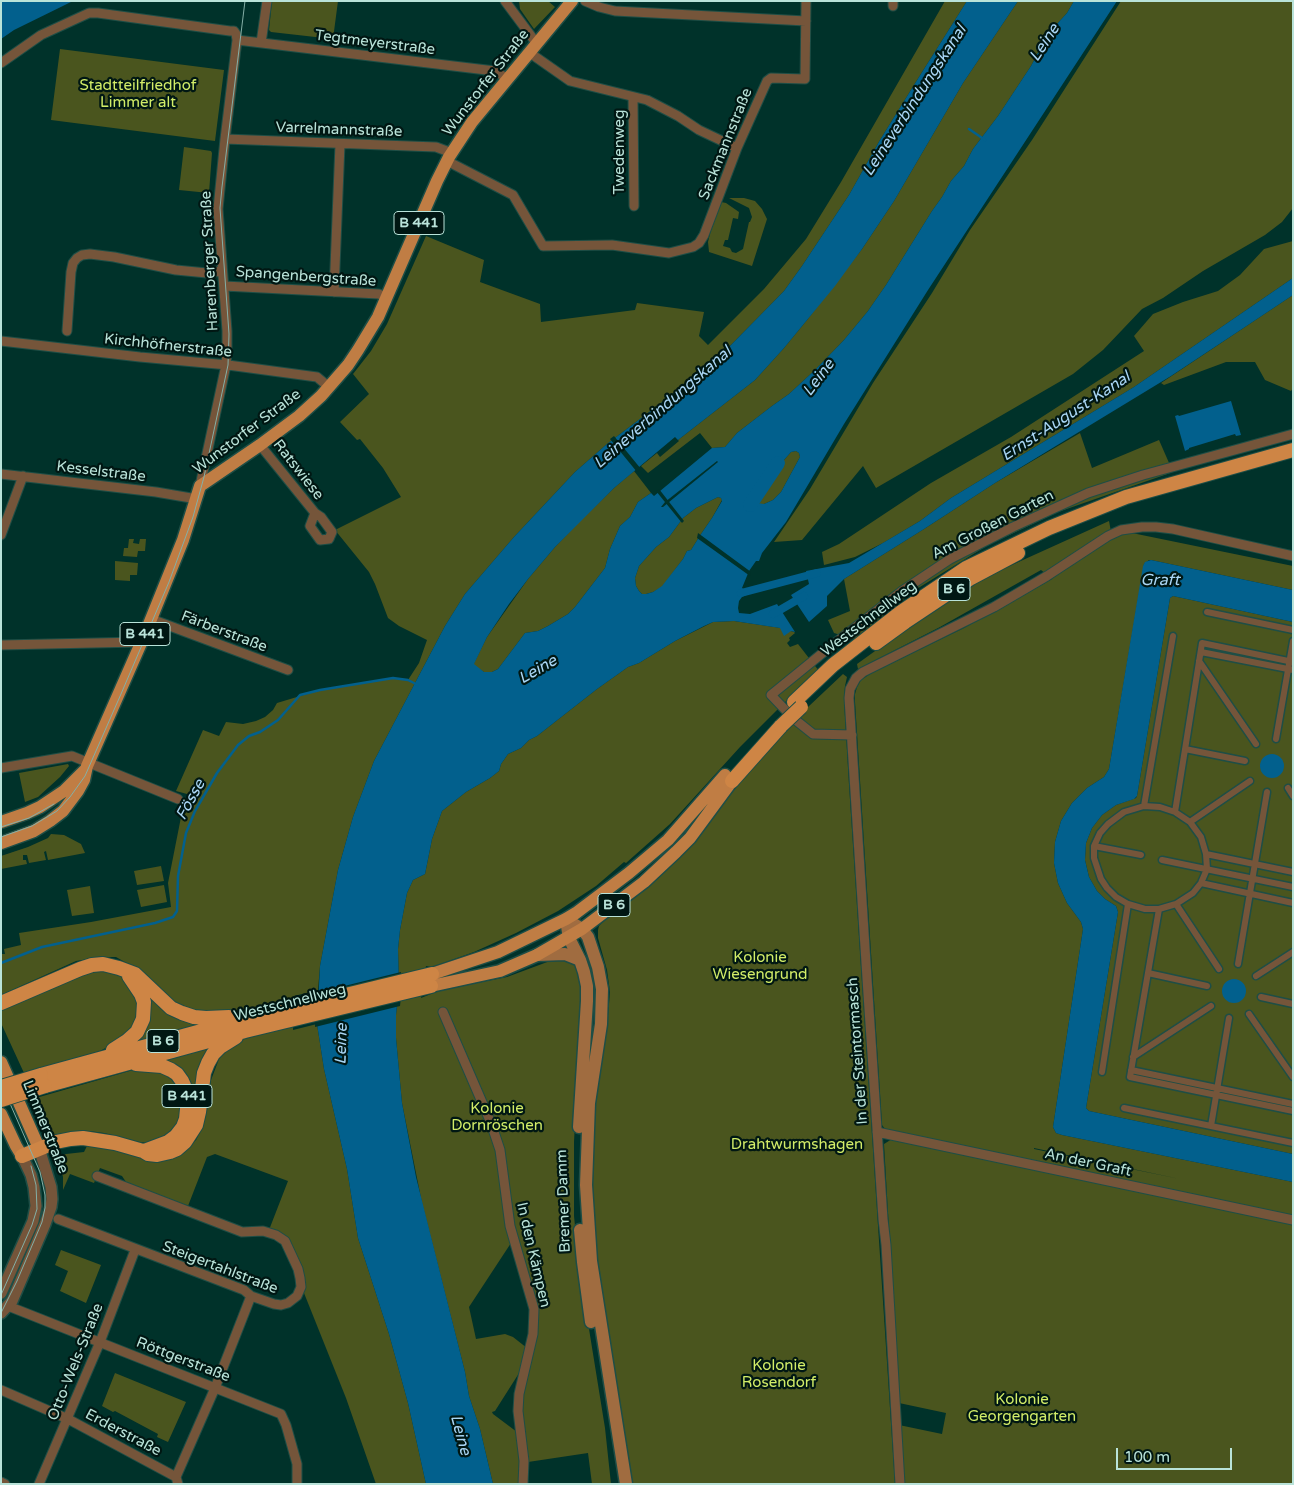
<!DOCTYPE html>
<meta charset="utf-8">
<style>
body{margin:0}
#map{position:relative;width:1294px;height:1485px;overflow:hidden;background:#00322a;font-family:"Varela Round",sans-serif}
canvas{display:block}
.frame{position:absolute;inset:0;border:2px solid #b9e3d9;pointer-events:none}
.scale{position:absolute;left:1116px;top:1448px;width:116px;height:22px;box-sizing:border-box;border:2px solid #b9e3d9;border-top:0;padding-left:6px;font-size:15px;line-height:18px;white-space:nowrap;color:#b9e3d9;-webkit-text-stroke:4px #001713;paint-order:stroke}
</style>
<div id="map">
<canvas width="1294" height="1485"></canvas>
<div class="frame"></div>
<div class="scale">100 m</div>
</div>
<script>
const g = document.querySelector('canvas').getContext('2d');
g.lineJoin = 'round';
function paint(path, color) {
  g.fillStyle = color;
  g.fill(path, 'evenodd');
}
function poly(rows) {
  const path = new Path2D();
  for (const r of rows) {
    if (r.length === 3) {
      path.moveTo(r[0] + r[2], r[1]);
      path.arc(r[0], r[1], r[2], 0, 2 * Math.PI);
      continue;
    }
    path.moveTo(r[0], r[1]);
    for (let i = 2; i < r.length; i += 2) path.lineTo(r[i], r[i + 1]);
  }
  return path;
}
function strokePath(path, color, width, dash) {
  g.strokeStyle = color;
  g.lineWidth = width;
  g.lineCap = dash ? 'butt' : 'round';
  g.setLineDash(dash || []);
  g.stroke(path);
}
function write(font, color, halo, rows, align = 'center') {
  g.font = font + ' "Varela Round",sans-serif';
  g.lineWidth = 4.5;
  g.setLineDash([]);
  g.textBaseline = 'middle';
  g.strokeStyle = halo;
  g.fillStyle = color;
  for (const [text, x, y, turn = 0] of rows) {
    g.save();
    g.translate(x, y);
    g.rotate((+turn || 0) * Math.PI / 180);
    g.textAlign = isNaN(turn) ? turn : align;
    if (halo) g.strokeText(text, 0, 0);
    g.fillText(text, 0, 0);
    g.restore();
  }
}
paint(poly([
 [272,1,338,1,333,39,271,32,269,30],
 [519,1,548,1,555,7,534,29,520,9],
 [945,1,967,1,919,77,880,140,849,195,802,266,784,291,731,345,698,375,607,444,575,472,514,537,465,594,445,626,374,761,353,817,338,870,320,966,318,990,294,996,293,1002,238,1012,206,1015,176,1006,130,965,116,957,102,957,76,961,1,995,1,954,5,954,4,949,21,945,19,933,91,922,171,907,168,883,183,807,179,806,180,800,183,798,190,800,192,798,187,794,176,791,203,730,219,736,226,722,243,724,256,721,265,717,273,710,277,703,320,690,393,678,408,680,419,663,427,640,399,626,388,618,375,584,369,572,335,530,401,497,383,468,360,439,357,440,340,422,369,394,353,374,371,351,387,324,426,236,484,260,480,282,540,304,541,322,635,310,637,303,704,312,699,336,708,345,764,289,806,239,841,182],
 [1018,1,1074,1,1067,13,1057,24,1042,45,1031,66,998,116,973,149,964,166,951,181,942,197,932,211,886,285,868,311,844,340,815,370,789,394,772,406,737,433,725,447,712,448,700,433,648,473,641,466,657,453,660,457,679,441,678,440,755,380,784,348,807,320,862,249,894,201,963,83],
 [1121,1,1293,1,1293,208,1282,222,1265,235,1203,271,1163,298,1142,309,1103,350,1073,374,876,488,863,466,802,540,774,542,810,489,873,383,932,293,970,230,1032,140],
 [60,49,224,70,215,141,51,120],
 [184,147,211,151,212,153,209,193,179,190],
 [729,198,744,198,755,201,762,209,767,219,752,266,709,252,708,242,713,221,721,202,726,203,739,212,738,219,733,218,728,240,725,240,723,246,730,248,732,252,736,253,743,249,749,222,750,222,752,217,749,208],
 [1293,241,1293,278,1134,387,951,498,920,521,883,543,855,557,824,565,822,552,839,544,931,483,1011,437,1144,351,1134,336,1153,314,1183,302,1218,291,1240,275,1264,249],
 [1293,295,1293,388,1291,391,1265,380,1255,362,1226,362,1164,385,1161,383],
 [1080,433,1092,468,1159,440,1173,472,1058,512,988,545,915,590,854,639,834,633,828,620,850,611,844,579,924,529,995,483],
 [796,451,799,453,800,457,781,492,773,500,764,504,757,504,756,500,762,485,791,452],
 [634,471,651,493,638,502,630,517,620,526,610,549,605,568,575,607,568,614,548,626,538,631,525,633,498,669,492,672,484,672,473,665,487,637,528,579,555,547,579,522,614,488],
 [718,497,721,498,722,500,712,518,701,534,691,550,687,551,683,559,662,587,653,592,646,594,642,594,639,591,636,586,635,578,639,566,656,547,669,537,683,518,696,508],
 [1109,521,1112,537,1122,534,1132,533,1293,566,1293,590,1151,560,1149,560,1144,564,1109,769,1104,777,1087,788,1072,803,1061,821,1055,842,1054,863,1058,883,1067,903,1081,922,1083,929,1053,1127,1056,1133,1062,1135,1293,1182,1293,1218,885,1129,882,1125,855,702,855,694,857,687,861,680,873,672,964,628,1052,579,1041,570,940,627,858,669,857,664,921,618,981,579],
 [1034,1148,1180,1179,1034,1149],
 [129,539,134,539,133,543,139,544,140,539,146,539,145,551,138,551,137,557,123,556,124,548,128,548],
 [115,561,138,563,137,575,130,575,130,581,115,580],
 [1173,596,1293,622,1293,1154,1089,1111,1086,1108,1118,912,1116,906,1105,899,1097,891,1089,877,1085,860,1086,843,1092,828,1102,815,1116,805,1136,798,1137,796,1170,598],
 [734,621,781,628,794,632,795,633,789,638,790,640,787,643,790,647,798,644,819,671,783,704,740,747,670,824,626,863,624,862,596,886,558,911,516,933,474,952,432,967,426,966,421,998,441,990,507,977,558,958,574,963,582,984,574,1142,574,1216,579,1267,605,1428,611,1484,592,1484,588,1453,528,1462,521,1408,521,1395,537,1329,511,1243,469,1307,476,1339,505,1334,513,1337,527,1348,521,1370,495,1411,492,1412,493,1414,521,1435,523,1484,493,1484,480,1429,469,1396,465,1372,422,1203,402,1103,396,1038,396,1015,399,986,398,949,400,930,407,893,413,880,425,874,432,839,442,811,466,792,490,778,499,771,501,764,508,754,521,748,529,740,537,736,597,689,628,667,639,663,675,641,713,622],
 [843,674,847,677,845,686,844,700,849,784,895,1484,631,1484,598,1273,591,1181,595,1097,607,1027,610,992,607,970,598,938,598,930,599,926,613,911,712,818,753,765,790,724],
 [68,764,69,766,60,777,38,797,25,802,19,773],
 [51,834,64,835,81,844,85,853,48,860,46,851,44,852,46,860,29,863,27,855,23,855,23,860,26,860,27,864,1,869,1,856,28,847,48,838],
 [161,866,164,881,137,885,134,871],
 [164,885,167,902,141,907,137,890],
 [90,886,94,913,72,916,67,890],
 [99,971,114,972,125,979,130,985,137,1003,138,1014,135,1022,129,1032,111,1045,100,1051,24,1073,1,1023,1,1010,82,975],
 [143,990,201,1024,132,1044],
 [293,1024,293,1030,317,1024,324,1069,347,1169,358,1238,389,1334,408,1403,426,1484,376,1484,346,1398,304,1293,303,1277,297,1260,269,1230,288,1181,215,1154,207,1157,188,1206,126,1182,122,1176,100,1168,94,1183,70,1174,63,1190,63,1177,59,1161,60,1157,66,1154,84,1152,88,1144,186,1150,196,1140,203,1126,211,1080,219,1059,224,1052,241,1040],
 [215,1044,194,1116,191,1094,157,1061],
 [146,1069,160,1071,168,1075,177,1087,182,1100,181,1121,166,1137,151,1143,139,1142,104,1133,89,1131,71,1132,52,1136,45,1123,36,1098,133,1070],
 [892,1139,1293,1224,1293,1484,903,1484,899,1425,942,1434,946,1413,899,1403,884,1144],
 [61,1250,101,1265,86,1303,60,1291,68,1271,55,1265],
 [115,1373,186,1402,168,1442,157,1437,158,1434,115,1411,113,1412,102,1406]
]), '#4a551e');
paint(poly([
 [1,1,73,1,14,30,1,39],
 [967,1,1018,1,963,83,894,201,862,249,835,286,784,348,755,380,678,440,675,437,614,488,555,547,528,579,509,604,487,637,474,664,484,672,492,672,498,669,525,633,538,631,548,626,568,614,575,607,605,568,610,549,620,526,630,517,638,502,651,493,654,496,712,448,725,447,737,433,772,406,789,394,815,370,844,340,868,311,886,285,932,211,942,197,951,181,964,166,973,149,998,116,1031,66,1042,45,1057,24,1067,13,1074,1,1117,1,928,290,844,424,786,522,762,553,759,561,756,561,749,571,742,588,745,590,750,588,751,593,742,597,739,601,738,608,739,613,750,614,777,604,795,632,791,631,784,636,780,628,734,621,713,622,704,626,675,641,639,663,628,667,597,689,537,736,529,740,521,748,508,754,501,764,499,771,490,778,466,792,442,811,432,839,425,874,413,880,407,893,400,930,398,949,399,986,396,1015,396,1038,402,1103,416,1177,465,1372,469,1396,480,1429,493,1484,426,1484,408,1403,389,1334,358,1238,347,1169,324,1069,317,1024,320,966,338,870,353,817,374,761,445,626,465,594,514,537,575,472,607,444,698,375,731,345,784,291,802,266,849,195,880,140,919,77],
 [796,451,799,453,800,457,781,492,773,500,764,504,757,503,756,500,762,485,791,452],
 [717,461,718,462,663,507,661,507,665,502],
 [718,497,721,498,722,501,712,518,701,534,691,550,687,551,683,559,662,586,653,592,646,594,642,594,639,591,636,586,635,578,639,566,656,547,669,537,683,518,696,508],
 [1293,278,1293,295,1245,327,1171,376,995,483,924,529,844,579,827,596,827,606,809,622,791,595,809,584,806,571,849,563,920,521,951,498,1134,387],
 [1231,401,1241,435,1236,436,1235,434,1189,448,1189,449,1185,451,1175,416,1178,415,1179,416],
 [1151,560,1293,590,1293,622,1173,596,1170,598,1137,796,1134,799,1116,805,1102,815,1092,828,1086,843,1085,860,1089,877,1097,891,1105,899,1116,906,1118,912,1086,1108,1089,1111,1293,1154,1293,1182,1062,1135,1056,1133,1053,1127,1083,929,1081,922,1067,903,1058,883,1054,863,1055,842,1061,821,1072,803,1087,788,1104,777,1109,769,1143,566,1145,562],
 [1272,766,12],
 [1234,991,12]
]), '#02608d');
paint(poly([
 [614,436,641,469,637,472,610,439],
 [659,489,684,521,682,523,656,491],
 [698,533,751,572,750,576,697,538],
 [401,972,402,987,400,1006,315,1027,316,993]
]), '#00322a');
strokePath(poly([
 [969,129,985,140],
 [1,963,42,947,155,923,173,917,177,911,178,876,186,833,195,811,217,773,238,745,249,736,260,732,278,720,300,695,320,690,393,678,408,680,418,685]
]), '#02608d', 2.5);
strokePath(poly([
 [741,593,817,573],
 [773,614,804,596]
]), '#02608d', 8);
strokePath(poly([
 [750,505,778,463]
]), '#02608d', 14);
const pedestrian = poly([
 [1207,612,1293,630],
 [1201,652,1293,670],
 [1199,661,1256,744],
 [1276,739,1293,641],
 [1185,749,1245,761],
 [1288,788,1293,796],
 [1144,806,1160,807,1175,812,1190,822,1201,837,1206,854,1207,869,1201,883,1193,893,1176,904,1159,909,1145,909,1128,904,1116,897,1107,888,1101,879,1094,858,1094,846,1100,833,1108,824,1124,812,1144,806],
 [1144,806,1173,636],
 [1175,812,1202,643,1293,662],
 [1190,822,1250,781],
 [1094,846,1141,855],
 [1206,854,1293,872],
 [1162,860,1293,887],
 [1201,883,1293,903],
 [1176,904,1219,969],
 [1159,909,1130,1077,1293,1111],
 [1238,964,1267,792],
 [1148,973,1207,986],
 [1256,976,1293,952],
 [1261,997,1293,1004],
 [1249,1014,1293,1077],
 [1133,1057,1211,1006],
 [1131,1070,1293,1104],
 [1102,1072,1128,904],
 [1124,1108,1293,1143],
 [1211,1126,1229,1018]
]);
const minor = poly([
 [505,1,537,44],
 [585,1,599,7,615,11,806,21],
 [893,1,893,6],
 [237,40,495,71,508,79],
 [261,43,267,1],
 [530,53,570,81,647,100,678,116,699,130,737,148],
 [1,63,41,35,89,13,98,13,230,31,234,31,236,34,237,40,225,139,218,209,227,331,227,351,226,365,200,486],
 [633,98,634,206],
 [225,139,436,147,452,153],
 [447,161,513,195,543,246,612,245,669,253,693,247,699,243,704,235,737,148,767,81,771,78,805,79,806,1],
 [224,286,379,294,387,298],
 [334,292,340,144],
 [67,331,71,272,73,263,77,258,82,255,90,254,114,257,176,270,207,273,222,271],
 [1,341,140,357,228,365,317,377,329,387],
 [260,445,315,513,321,517,332,532,329,539,320,540,310,526,315,513],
 [1,474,156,492,197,499],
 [1,535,23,476],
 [151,619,288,670],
 [1,645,141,642],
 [852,735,813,734,793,718,771,695,830,647,902,591,950,559,1013,527,1088,493,1143,475,1293,434],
 [1,768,72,756,178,799],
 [443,1012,491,1123,500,1150,510,1226,534,1309,533,1334,519,1394,518,1411,524,1461,523,1484],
 [877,1132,1293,1220],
 [58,1219,244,1290,251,1296,274,1304,281,1305,288,1303,297,1296,301,1287,300,1278,298,1269,285,1241,276,1235,263,1231,242,1232,97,1176],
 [8,1306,281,1414,286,1425,297,1464,297,1484],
 [1,1390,68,1419,176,1477],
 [1,1482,5,1484],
 [39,1484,100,1342,135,1250],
 [178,1484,176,1477,215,1388,251,1296],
 [900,1484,886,1245,883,1219,868,994,849,698,850,689,856,678,863,672,994,607,1047,576,1108,536,1121,530,1142,527,1156,527,1173,529,1293,556]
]);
const tertiary = poly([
 [1,1293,33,1221,36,1206,34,1187,31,1175,22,1156],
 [1,1313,12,1301,45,1224,51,1207,52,1199,51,1187,39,1148]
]);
const secondary = poly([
 [566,919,582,929,588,937,598,967,602,989,601,1024,589,1103,586,1185,591,1261,626,1484],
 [567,926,569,938,580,960,584,972,587,986,587,1001,579,1127],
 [537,955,565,954,580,960],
 [580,1230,583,1262,591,1322]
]);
const primary = poly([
 [1,822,27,813,40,807,64,791,85,770],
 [1,843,34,831,50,821,63,811,78,791,84,780,87,766,145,634,183,540,200,486,260,445,299,416,321,396,348,365,358,350,378,317,437,181,449,157,472,122,572,1],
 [432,974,498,952,566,919,576,913,629,873,668,840,725,775],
 [431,986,500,971,537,955,582,929,644,882,676,852,690,838,732,781],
 [1,1062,39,1148],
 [1,1114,16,1146,22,1156]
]);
const trunk = poly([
 [876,643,905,622,971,578,1018,553],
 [794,702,833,665,901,612,966,568,1049,528,1126,497,1293,450],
 [732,781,781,726],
 [1,1003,80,969,92,965,103,964,119,968,135,974,171,1008,182,1013,194,1017,206,1018,229,1017],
 [113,1050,127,1041,137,1032,143,1019,144,1002,141,994,129,976],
 [136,1064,162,1066,171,1070,177,1074,182,1081,186,1090,188,1099,186,1119,183,1127,176,1136,168,1142,144,1151],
 [41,1075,234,1022,432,974],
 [45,1086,245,1031,431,986],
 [22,1156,56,1142,71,1139,83,1138,115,1143,143,1151,148,1154,157,1155,170,1152,177,1149,185,1142,196,1125,199,1112,204,1073,208,1063,213,1054,220,1047,236,1037]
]);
strokePath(pedestrian, '#1e4e46', 9);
strokePath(minor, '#1e4e46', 11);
strokePath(tertiary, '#1e4e46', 14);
strokePath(secondary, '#1e4e46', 15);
strokePath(primary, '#1e4e46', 15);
strokePath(trunk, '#1e4e46', 16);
strokePath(pedestrian, '#75553a', 6);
strokePath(minor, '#75553a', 9);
strokePath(tertiary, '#75553a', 11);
strokePath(secondary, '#a06c40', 12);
strokePath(primary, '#c07d44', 12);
strokePath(trunk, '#ce8545', 14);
strokePath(poly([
 [1,827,29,818,54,804],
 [1,837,32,826,57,811,70,797,85,776,121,694,169,582,193,517,204,477,228,365,229,334,220,208,222,187,245,1],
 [1,1083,40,1172,45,1195,45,1208,42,1222,17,1281,1,1313],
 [1,1295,32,1225,37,1209,36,1185,31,1166]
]), '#84b0a7', 1);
const trunkBridge = poly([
 [781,726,801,707],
 [1,1087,41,1075],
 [1,1100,45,1086]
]);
strokePath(trunkBridge, '#1e4e46', 16, []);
strokePath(trunkBridge, '#ce8545', 14);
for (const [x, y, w] of [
 [419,223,50],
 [954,589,32],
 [145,634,50],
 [614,905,32],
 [163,1041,32],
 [187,1096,50]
]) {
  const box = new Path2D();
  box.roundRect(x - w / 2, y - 11.5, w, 23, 4);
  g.fillStyle = '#001713';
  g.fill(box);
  strokePath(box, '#b9e3d9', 1);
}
write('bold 14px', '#b9e3d9', null, [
 ["B 441",419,223],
 ["B 6",954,589],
 ["B 441",145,634],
 ["B 6",614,905],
 ["B 6",163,1041],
 ["B 441",187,1096]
]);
write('15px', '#b9e3d9', '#001713', [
 ["Tegtmeyerstraße",375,43,7],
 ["Wunstorfer Straße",486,83,-52],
 ["Varrelmannstraße",339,130,2],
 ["Sackmannstraße",726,144,-68],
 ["Twedenweg",620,152,-90],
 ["Harenberger Straße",210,261,-93],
 ["Spangenbergstraße",306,277,4],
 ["Kirchhöfnerstraße",168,346,6],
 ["Wunstorfer Straße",247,432,-37],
 ["Ratswiese",298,470,52],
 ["Kesselstraße",101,472,7],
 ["Am Großen Garten",993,525,-27],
 ["Westschnellweg",869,619,-37],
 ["Färberstraße",224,632,21],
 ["Westschnellweg",290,1003,-14],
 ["In der Steintormasch",858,1051,-94],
 ["Limmerstraße",45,1127,68],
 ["An der Graft",1088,1163,12],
 ["Bremer Damm",564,1201,-92],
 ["In den Kämpen",533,1255,77],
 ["Steigertahlstraße",220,1268,21],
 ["Röttgerstraße",183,1360,21],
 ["Otto-Wels-Straße",76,1362,-68],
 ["Erderstraße",123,1433,28]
]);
write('15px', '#d2ed68', '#001713', [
 ["Stadtteilfriedhof",138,86],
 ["Limmer alt",138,103],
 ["Kolonie",760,958],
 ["Wiesengrund",760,975],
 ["Kolonie",497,1109],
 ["Dornröschen",497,1126],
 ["Drahtwurmshagen",797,1145],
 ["Kolonie",779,1366],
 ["Rosendorf",779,1383],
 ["Kolonie",1022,1400],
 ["Georgengarten",1022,1417]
]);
write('italic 16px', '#a9d6f5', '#001713', [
 ["Leine",1045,43,-57],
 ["Leineverbindungskanal",915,101,-57],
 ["Leine",819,378,-53],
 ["Leineverbindungskanal",663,408,-41],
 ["Ernst-August-Kanal",1066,417,-33],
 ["Graft",1160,581],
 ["Leine",538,670,-30],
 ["Fösse",191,800,-61],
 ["Leine",342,1044,-88],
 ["Leine",460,1435,75]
]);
</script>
